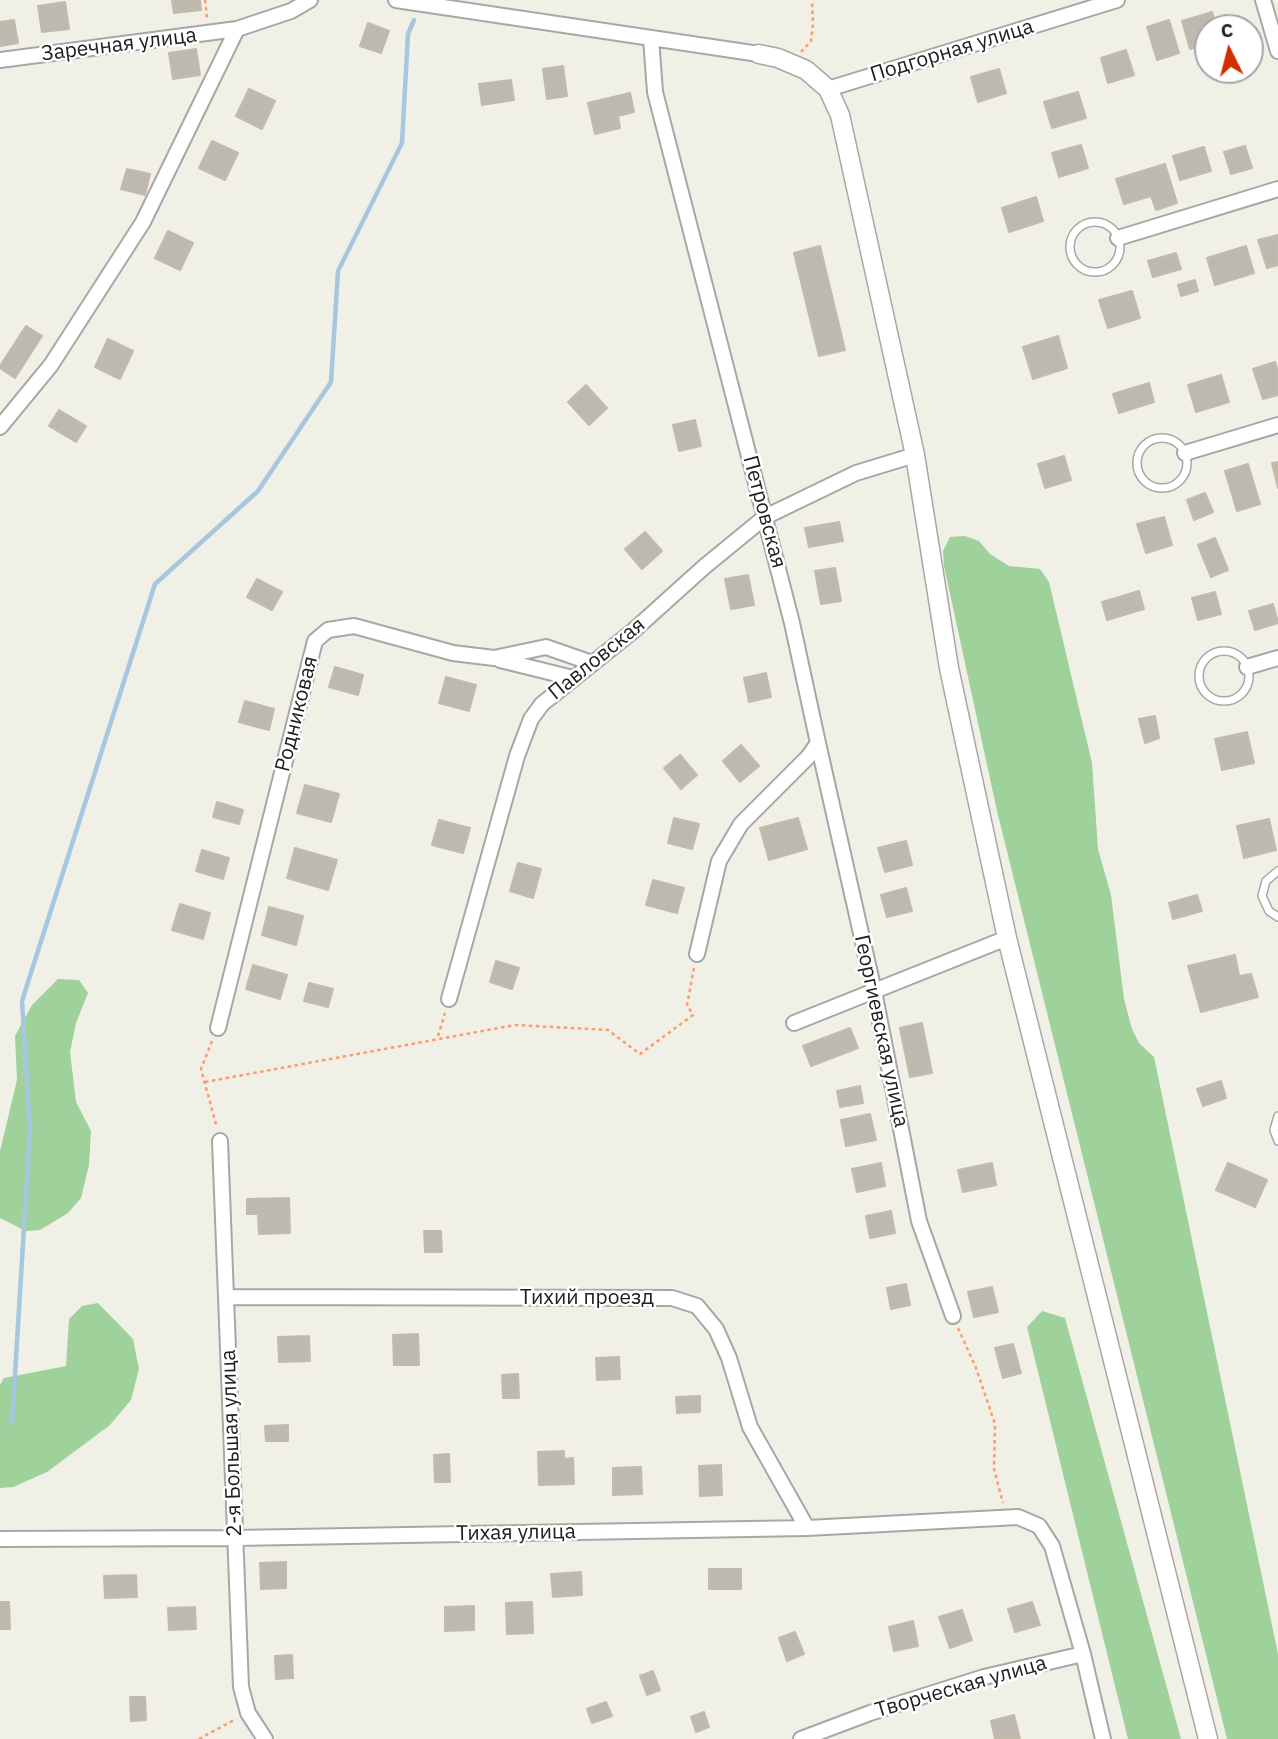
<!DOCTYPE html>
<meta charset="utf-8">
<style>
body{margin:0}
#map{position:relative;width:1278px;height:1739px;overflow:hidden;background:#f1f0e7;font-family:"IBM Plex Sans",sans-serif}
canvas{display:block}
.north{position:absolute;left:1194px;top:14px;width:70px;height:70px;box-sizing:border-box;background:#fff;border:2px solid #a6a6a6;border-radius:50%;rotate:354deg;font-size:19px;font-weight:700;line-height:28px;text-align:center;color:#202020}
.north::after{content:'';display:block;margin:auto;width:24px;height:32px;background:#d12e00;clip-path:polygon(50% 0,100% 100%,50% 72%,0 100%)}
</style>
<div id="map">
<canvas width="1278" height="1739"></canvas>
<div class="north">С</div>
</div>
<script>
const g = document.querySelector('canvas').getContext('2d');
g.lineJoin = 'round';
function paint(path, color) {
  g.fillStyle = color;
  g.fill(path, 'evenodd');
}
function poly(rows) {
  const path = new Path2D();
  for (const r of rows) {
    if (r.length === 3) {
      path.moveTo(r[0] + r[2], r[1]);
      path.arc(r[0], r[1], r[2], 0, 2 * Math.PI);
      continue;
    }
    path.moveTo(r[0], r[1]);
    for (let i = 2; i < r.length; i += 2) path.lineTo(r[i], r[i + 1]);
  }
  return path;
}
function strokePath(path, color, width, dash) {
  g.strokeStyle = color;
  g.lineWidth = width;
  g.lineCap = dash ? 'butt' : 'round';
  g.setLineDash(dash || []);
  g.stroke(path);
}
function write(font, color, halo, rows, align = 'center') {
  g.font = font + ' "IBM Plex Sans",sans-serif';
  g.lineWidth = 5;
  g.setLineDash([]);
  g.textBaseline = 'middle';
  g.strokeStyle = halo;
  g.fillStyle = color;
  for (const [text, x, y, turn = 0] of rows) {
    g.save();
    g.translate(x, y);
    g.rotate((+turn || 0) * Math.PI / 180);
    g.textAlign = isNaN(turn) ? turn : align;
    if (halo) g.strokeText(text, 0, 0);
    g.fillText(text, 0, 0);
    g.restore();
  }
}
paint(poly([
 [965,536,979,541,990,554,1009,566,1040,569,1049,582,1092,763,1098,849,1111,895,1124,999,1132,1029,1139,1043,1154,1057,1278,1654,1278,1739,1227,1739,997,811,944,566,943,551,950,537],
 [58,979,79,980,88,993,76,1023,70,1052,76,1102,91,1131,89,1165,81,1198,68,1213,40,1230,26,1231,0,1218,0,1151,17,1080,15,1036,32,1005],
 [98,1303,133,1339,139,1369,131,1400,110,1425,47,1472,13,1487,0,1488,0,1385,4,1378,66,1366,69,1319,82,1306],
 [1042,1311,1065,1318,1181,1739,1128,1739,1027,1327]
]), '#9fd19b');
strokePath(poly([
 [12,1423,30,1129,22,1001,155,584,258,491,331,382,338,271,402,143,408,34,414,20]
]), '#a7c6df', 4.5);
const building = poly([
 [172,0,200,0,201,10,174,13,172,0],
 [65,2,69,29,42,32,38,6,65,2],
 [1212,12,1217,28,1208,28,1208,44,1190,49,1182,21,1212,12],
 [14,20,18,43,0,46,0,22,14,20],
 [1169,20,1179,53,1157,60,1147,27,1169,20],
 [368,23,389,31,381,53,360,46,368,23],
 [196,49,200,75,173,79,169,53,196,49],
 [1126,50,1134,75,1108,83,1101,58,1126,50],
 [563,66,567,96,547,99,543,69,563,66],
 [999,69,1006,93,978,102,971,77,999,69],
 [511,80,514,100,482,105,479,84,511,80],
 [249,89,275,101,262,129,236,116,249,89],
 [1078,92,1086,118,1052,128,1044,102,1078,92],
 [630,93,634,112,618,116,620,128,595,134,588,103,630,93],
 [212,141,238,153,225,180,199,168,212,141],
 [1081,145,1088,168,1059,177,1052,153,1081,145],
 [1245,146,1252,168,1231,174,1224,152,1245,146],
 [1204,147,1211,171,1180,180,1173,156,1204,147],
 [1165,164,1177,203,1156,210,1151,196,1124,204,1116,179,1165,164],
 [127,169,150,174,145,195,121,189,127,169],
 [1036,197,1043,221,1009,232,1002,208,1036,197],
 [168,231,193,243,180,270,155,258,168,231],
 [1278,235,1278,265,1267,268,1258,240,1278,235],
 [820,246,845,350,819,356,794,253,820,246],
 [1246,246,1254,273,1215,285,1207,258,1246,246],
 [1176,253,1181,269,1153,277,1148,261,1176,253],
 [1195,280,1198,291,1181,296,1178,285,1195,280],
 [1132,291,1140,318,1108,328,1099,300,1132,291],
 [26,326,42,336,15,378,0,368,0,366,26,326],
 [1058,336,1067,368,1033,379,1023,347,1058,336],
 [108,339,133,351,120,379,95,367,108,339],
 [1275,362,1278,371,1278,395,1263,399,1253,369,1275,362],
 [1221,375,1229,402,1196,412,1188,385,1221,375],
 [1149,383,1154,402,1119,413,1113,394,1149,383],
 [586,385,607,408,589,425,568,402,586,385],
 [59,410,86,426,76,442,49,426,59,410],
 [695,420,701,446,679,451,673,425,695,420],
 [1064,456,1071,480,1045,488,1038,464,1064,456],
 [1278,462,1278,488,1272,463,1278,462],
 [1248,464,1260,504,1237,511,1225,471,1248,464],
 [1205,493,1213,512,1194,520,1187,500,1205,493],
 [1164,517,1172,545,1146,553,1137,524,1164,517],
 [839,522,843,541,809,547,805,528,839,522],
 [645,532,662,551,642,569,625,549,645,532],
 [1215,538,1228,570,1211,577,1198,545,1215,538],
 [835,568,841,601,821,604,815,571,835,568],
 [748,575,754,605,731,609,725,579,748,575],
 [257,579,282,592,272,610,247,597,257,579],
 [1139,591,1144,609,1107,620,1102,602,1139,591],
 [1215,592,1221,614,1198,620,1192,598,1215,592],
 [1273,604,1278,623,1255,630,1249,611,1273,604],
 [335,667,363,675,358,695,329,687,335,667],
 [766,673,771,697,749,702,744,678,766,673],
 [446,677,476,685,469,711,439,703,446,677],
 [245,701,274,709,269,730,239,722,245,701],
 [1155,716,1159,738,1145,743,1139,719,1155,716],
 [1247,732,1254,763,1222,770,1215,739,1247,732],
 [741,745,759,766,740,782,723,761,741,745],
 [680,755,697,775,681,789,664,768,680,755],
 [305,785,339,794,331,822,297,813,305,785],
 [217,802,243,810,239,824,213,817,217,802],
 [674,818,699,824,692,849,668,843,674,818],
 [798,818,807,849,769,860,760,828,798,818],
 [1269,819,1276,850,1244,858,1237,826,1269,819],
 [439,820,470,828,463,853,432,845,439,820],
 [906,841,912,865,885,872,878,848,906,841],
 [295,848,337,860,328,890,287,878,295,848],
 [202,850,229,858,223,879,196,871,202,850],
 [518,863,541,869,533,898,510,891,518,863],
 [653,880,684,888,677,913,646,905,653,880],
 [906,888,912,911,887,917,881,895,906,888],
 [1197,895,1202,911,1173,919,1169,903,1197,895],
 [180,904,210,913,203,939,172,930,180,904],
 [269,907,303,916,296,945,262,935,269,907],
 [1235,955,1239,976,1251,974,1258,997,1201,1012,1188,966,1235,955],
 [496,961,519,968,512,989,490,982,496,961],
 [253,965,287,975,280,999,246,989,253,965],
 [309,983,333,989,328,1007,304,1001,309,983],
 [922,1023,932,1073,910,1077,900,1028,922,1023],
 [850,1028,858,1048,811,1066,803,1046,850,1028],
 [1221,1081,1226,1098,1203,1106,1197,1089,1221,1081],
 [860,1086,863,1103,840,1107,837,1091,860,1086],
 [870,1114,876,1140,846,1146,841,1120,870,1114],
 [881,1163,885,1186,857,1192,852,1169,881,1163],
 [992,1163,996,1185,963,1192,958,1170,992,1163],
 [1228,1163,1267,1180,1255,1207,1216,1190,1228,1163],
 [289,1198,290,1233,259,1234,258,1214,247,1214,247,1199,289,1198],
 [891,1211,895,1233,870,1238,866,1216,891,1211],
 [424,1231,441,1231,442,1252,425,1252,424,1231],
 [906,1284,910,1305,891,1309,887,1288,906,1284],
 [992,1287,998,1312,974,1317,968,1292,992,1287],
 [418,1334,419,1365,394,1365,393,1335,418,1334],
 [309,1336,310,1361,279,1362,278,1337,309,1336],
 [1013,1344,1021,1373,1003,1378,995,1348,1013,1344],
 [619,1357,620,1379,597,1380,596,1358,619,1357],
 [518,1374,519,1398,503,1398,502,1375,518,1374],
 [700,1396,700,1412,677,1413,676,1397,700,1396],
 [288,1425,288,1441,266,1441,265,1426,288,1425],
 [564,1451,564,1459,573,1458,574,1484,539,1485,538,1452,564,1451],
 [449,1454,450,1482,435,1482,434,1455,449,1454],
 [721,1465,722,1495,700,1496,699,1466,721,1465],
 [641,1467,642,1494,613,1495,613,1468,641,1467],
 [286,1562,286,1588,261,1589,260,1563,286,1562],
 [709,1569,741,1569,741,1589,709,1589,709,1569],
 [581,1572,582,1595,553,1597,551,1574,581,1572],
 [136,1575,137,1597,105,1598,104,1576,136,1575],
 [0,1602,9,1602,10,1629,0,1629,0,1602],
 [532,1602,533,1633,507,1634,506,1603,532,1602],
 [1032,1602,1040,1625,1015,1632,1008,1609,1032,1602],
 [474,1606,474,1630,445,1631,445,1607,474,1606],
 [195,1607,196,1629,169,1630,168,1608,195,1607],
 [962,1610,972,1640,950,1648,939,1617,962,1610],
 [913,1621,918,1646,894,1651,889,1627,913,1621],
 [795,1632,804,1654,787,1661,779,1638,795,1632],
 [292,1655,293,1678,276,1679,275,1656,292,1655],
 [653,1671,660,1690,647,1695,640,1676,653,1671],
 [130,1697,145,1697,146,1720,131,1721,130,1697],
 [606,1702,612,1716,592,1723,587,1709,606,1702],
 [704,1712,709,1727,696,1732,691,1717,704,1712],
 [1014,1715,1020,1739,995,1739,991,1721,1014,1715]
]);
paint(building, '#beb9b0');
strokePath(building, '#c3baa9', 2);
const service = poly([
 [1095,247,25],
 [1162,463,25],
 [1224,676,25],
 [1278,871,1266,881,1262,896,1269,911,1278,917],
 [1278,1116,1274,1130,1278,1141]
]);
const minor = poly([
 [396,0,759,54],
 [1263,0,1278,51],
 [651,38,655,92,792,623,818,743,808,757,741,824,719,861,697,954],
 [0,60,237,29],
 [828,89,1117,0],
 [1118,238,1278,189],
 [0,427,51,365,143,222,237,29,291,11,310,0],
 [1185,453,1278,425],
 [500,660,573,678],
 [1247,667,1278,658],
 [818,743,874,991,919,1221,953,1316],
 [449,999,517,756,531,719,542,704,633,631,704,567,765,517,856,473,915,455],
 [794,1023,1007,938],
 [218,1028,315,641,328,630,354,626,453,653,494,658,546,647,592,663],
 [220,1141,241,1687,248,1713,265,1739],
 [226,1297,672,1298,697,1306,716,1329,729,1358,750,1427,807,1528],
 [0,1539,235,1538,807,1528,1018,1517,1039,1526,1052,1546,1083,1654,1103,1739],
 [801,1739,870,1713,984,1677,1083,1654]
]);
const tertiary = poly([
 [759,54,778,58,806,70,828,89,840,115,915,455,949,668,1007,938,1208,1739]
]);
strokePath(service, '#a7a7a7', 10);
strokePath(minor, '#a7a7a7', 18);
strokePath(tertiary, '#a7a7a7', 21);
strokePath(poly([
 [205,0,207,18],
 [801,52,811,41,813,24,812,0],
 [438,1036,445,1013],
 [212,1041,201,1069,217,1128],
 [205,1082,515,1025,608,1030,640,1054,693,1015,687,1005,694,968],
 [958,1328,976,1368,995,1424,994,1469,1003,1503],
 [199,1739,236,1719]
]), '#fd9b6c', 2.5, [3.5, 3.5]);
strokePath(service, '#fff', 7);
strokePath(minor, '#fff', 14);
strokePath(tertiary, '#fff', 18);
write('21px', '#202020', '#fff', [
 ["Заречная улица",119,45,-7],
 ["Подгорная улица",952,51,-17],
 ["Петровская",764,512,75],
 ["Павловская",597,659,-39],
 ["Родниковая",297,714,-76],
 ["Георгиевская улица",881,1031,78],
 ["Тихий проезд",587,1298],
 ["2-я Большая улица",232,1443,-92],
 ["Тихая улица",516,1533,-1],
 ["Творческая улица",961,1687,-16]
]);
</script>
